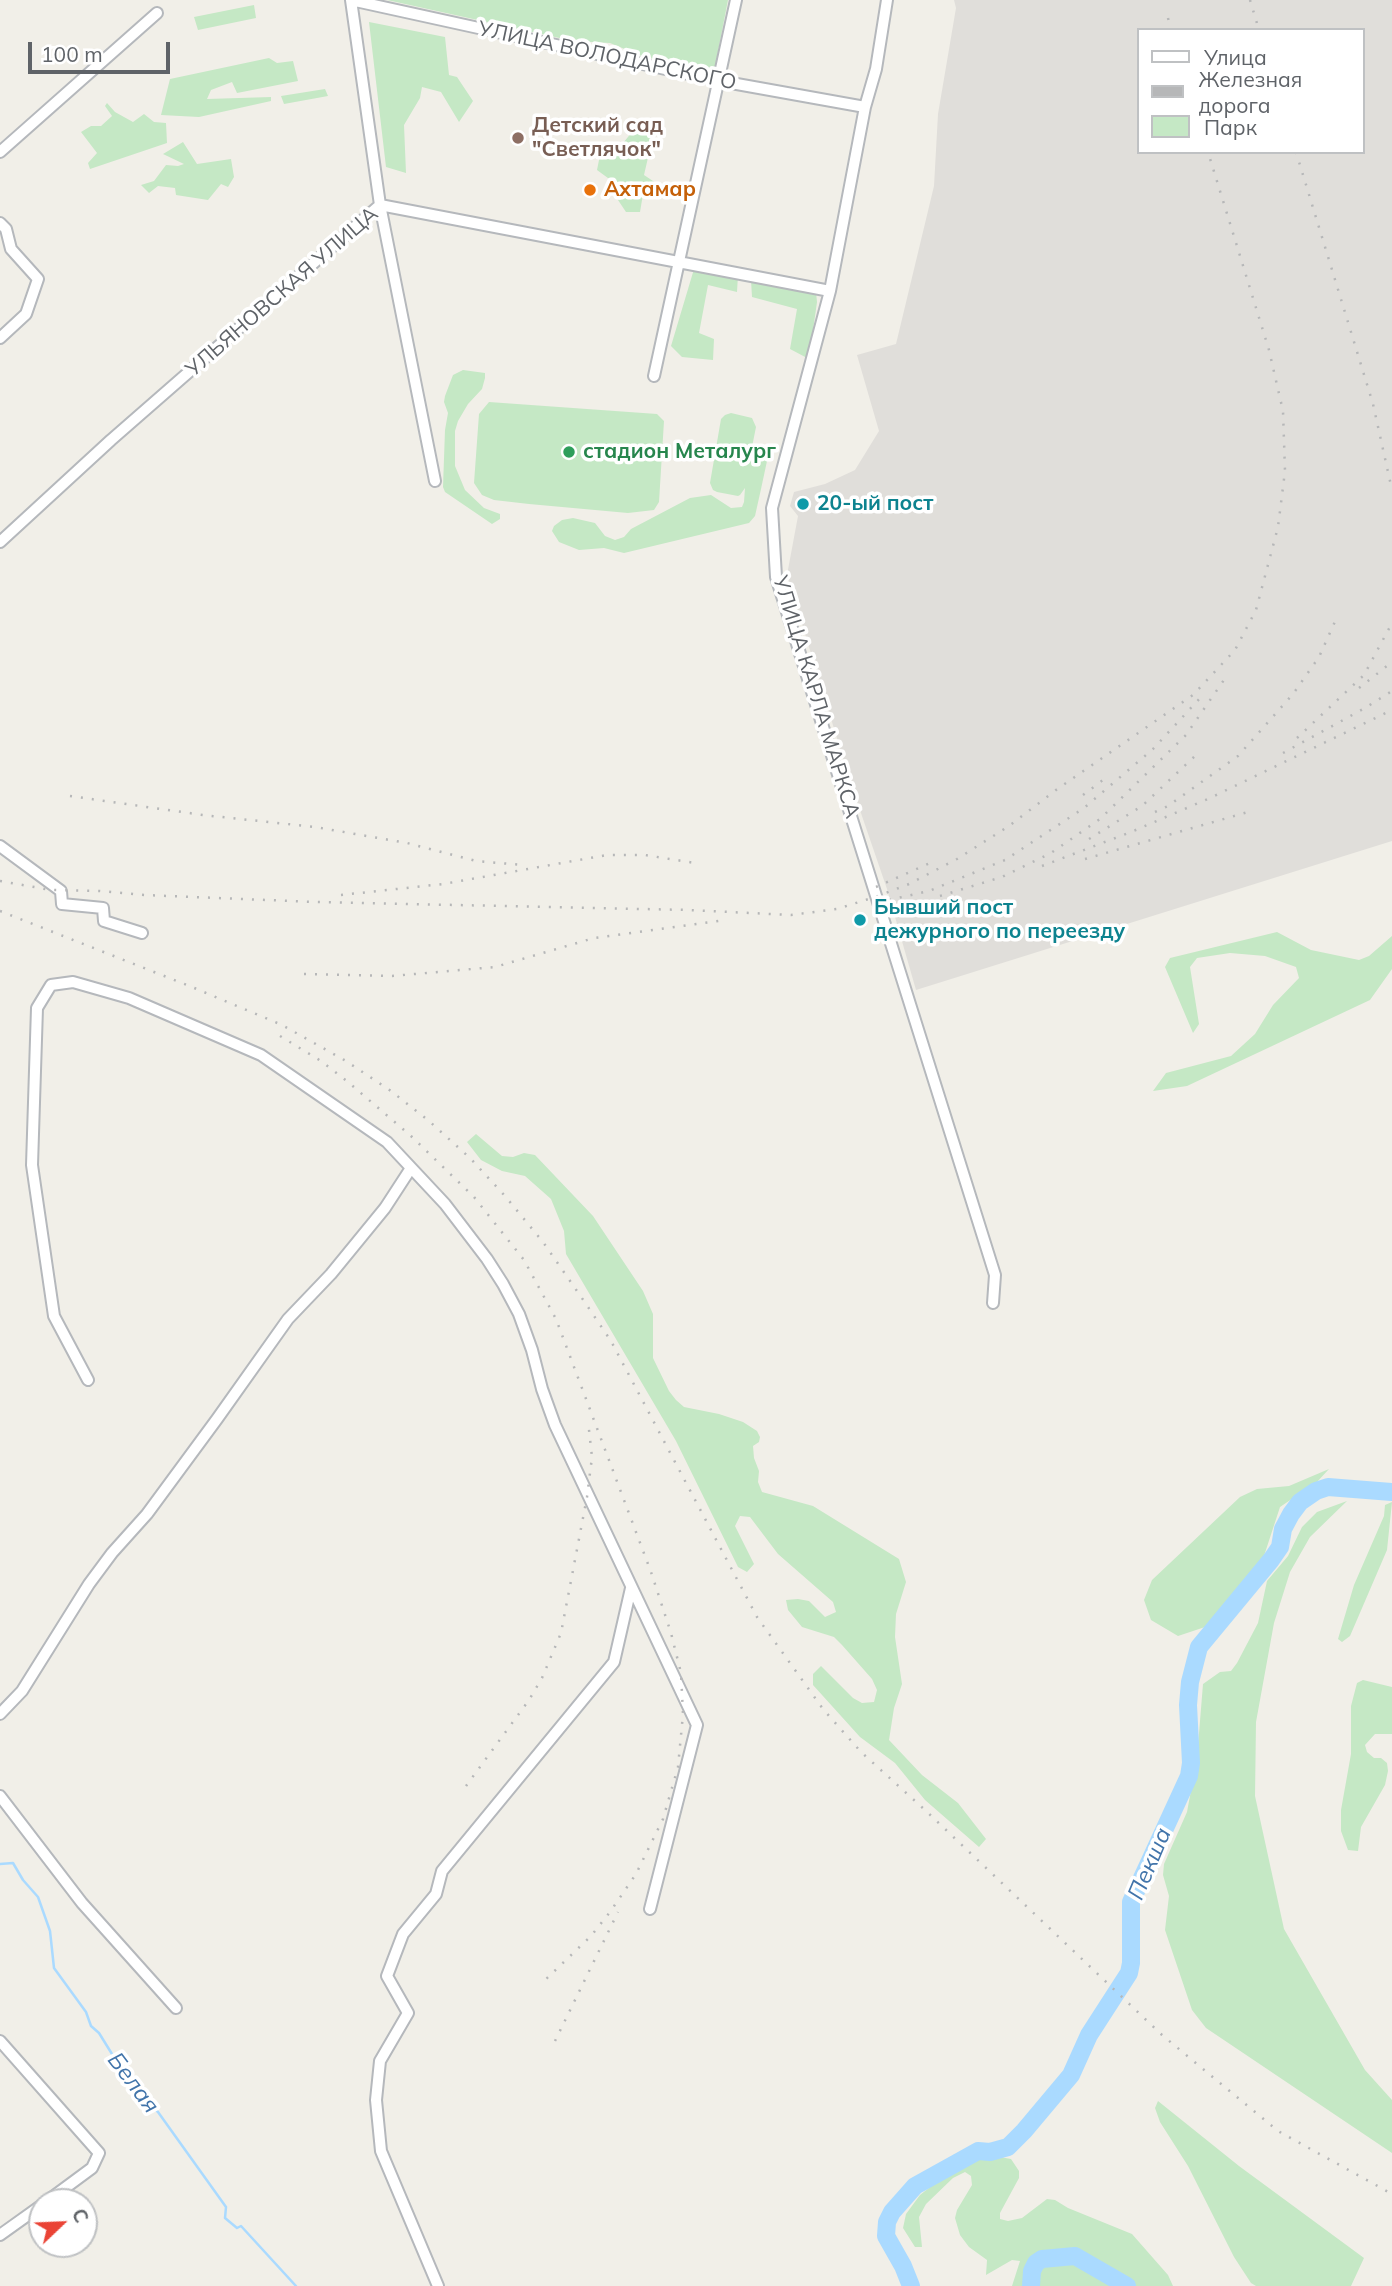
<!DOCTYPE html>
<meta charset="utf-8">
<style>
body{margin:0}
#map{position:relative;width:1392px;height:2286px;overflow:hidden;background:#f1efe8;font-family:Mulish,sans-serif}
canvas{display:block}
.legend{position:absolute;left:1137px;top:28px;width:228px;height:126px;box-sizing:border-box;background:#fff;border:2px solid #bfc1c3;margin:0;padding:9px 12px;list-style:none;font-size:21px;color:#5f6368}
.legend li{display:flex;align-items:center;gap:14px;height:35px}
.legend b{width:35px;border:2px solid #bfc1c3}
.north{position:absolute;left:28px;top:2188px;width:70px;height:70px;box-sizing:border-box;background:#fff;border:2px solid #bfc1c3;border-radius:50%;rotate:67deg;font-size:19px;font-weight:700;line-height:28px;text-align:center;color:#5f6368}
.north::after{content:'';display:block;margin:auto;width:24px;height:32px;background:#ea4335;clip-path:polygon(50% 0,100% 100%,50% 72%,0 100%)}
.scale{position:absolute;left:28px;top:42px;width:142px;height:32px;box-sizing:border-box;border:4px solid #5f6368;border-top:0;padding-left:9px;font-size:21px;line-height:24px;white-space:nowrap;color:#5f6368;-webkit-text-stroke:5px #fff;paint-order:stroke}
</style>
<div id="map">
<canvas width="1392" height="2286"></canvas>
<ul class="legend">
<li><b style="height:9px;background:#fff"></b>Улица</li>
<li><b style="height:9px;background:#b6b7b8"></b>Железная дорога</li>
<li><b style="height:19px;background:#c5e8c5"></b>Парк</li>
</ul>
<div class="north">С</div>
<div class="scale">100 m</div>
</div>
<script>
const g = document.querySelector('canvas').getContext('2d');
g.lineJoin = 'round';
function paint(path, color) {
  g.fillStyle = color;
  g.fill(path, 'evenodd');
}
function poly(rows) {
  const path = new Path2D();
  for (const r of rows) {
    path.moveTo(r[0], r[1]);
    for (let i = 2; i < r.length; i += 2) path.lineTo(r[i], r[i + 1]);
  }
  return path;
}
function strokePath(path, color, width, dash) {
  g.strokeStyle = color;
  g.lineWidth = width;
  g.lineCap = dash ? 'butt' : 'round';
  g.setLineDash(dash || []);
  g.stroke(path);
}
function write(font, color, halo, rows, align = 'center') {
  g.font = font + ' Mulish,sans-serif';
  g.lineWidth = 7;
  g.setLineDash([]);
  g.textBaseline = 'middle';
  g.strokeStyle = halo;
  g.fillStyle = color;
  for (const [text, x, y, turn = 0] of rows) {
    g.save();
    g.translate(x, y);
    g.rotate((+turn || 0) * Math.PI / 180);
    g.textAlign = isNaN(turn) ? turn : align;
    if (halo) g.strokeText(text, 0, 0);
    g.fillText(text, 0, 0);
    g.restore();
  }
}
paint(poly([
 [954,0,1392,0,1392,841,916,990,887,889,851,784,787,575,798,516,790,506,794,492,825,484,855,470,879,431,857,355,896,344,934,186,938,114,956,8],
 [1138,30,1362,30,1362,152,1138,152]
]), '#e0deda');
paint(poly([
 [387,0,728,0,714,72,644,57,610,43,573,41],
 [254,5,256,18,198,30,194,17],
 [369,22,445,37,449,75,457,77,473,101,459,122,441,92,422,87,420,98,404,125,406,173,386,167],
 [269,58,277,63,293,61,298,81,237,93,232,82,211,90,207,99,271,97,271,101,199,117,161,115,170,79],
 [325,89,328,96,284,104,281,96],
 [107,103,115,112,133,122,144,114,154,122,166,123,167,143,90,169,88,163,97,153,81,132,91,126,101,126,112,116,105,106],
 [641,121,656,123,644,175,656,183,656,188,643,194,640,212,626,212,612,191,612,181,597,170,600,155,619,148],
 [183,142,197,164,231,159,234,177,228,187,221,184,208,200,176,195,175,188,158,186,149,193,141,185,154,181,166,165,178,166,184,164,163,154],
 [694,269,738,275,737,292,708,285,699,333,714,339,713,360,682,357,671,346],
 [751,280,816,292,817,302,809,359,790,349,797,309,752,297],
 [463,370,485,373,485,378,482,389,468,404,458,421,455,431,455,466,465,490,484,508,500,514,500,519,492,524,445,492,443,487,445,430,448,413,444,402,445,396,453,375],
 [489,402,657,414,664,421,659,502,654,510,628,513,529,504,494,500,482,495,474,483,479,414],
 [731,413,752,418,756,427,751,452,759,445,764,446,766,451,767,461,761,489,755,516,749,523,624,553,604,548,579,550,559,542,552,531,554,526,562,520,573,518,595,523,605,536,615,540,624,537,631,529,690,498,711,495,731,508,742,507,744,502,745,488,740,495,738,496,717,492,713,490,710,483,721,419,725,415],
 [1277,932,1311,950,1359,960,1369,956,1392,936,1392,969,1370,1000,1187,1086,1153,1091,1166,1073,1231,1056,1255,1034,1273,1005,1299,978,1296,967,1265,956,1230,953,1197,958,1190,967,1199,1024,1193,1033,1165,967,1170,958],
 [476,1134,502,1156,513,1157,524,1153,535,1155,593,1216,643,1291,653,1314,653,1358,669,1391,676,1400,684,1407,719,1414,743,1422,757,1431,760,1437,759,1442,753,1446,754,1458,759,1471,758,1482,762,1492,813,1506,899,1559,906,1582,896,1614,895,1637,902,1684,894,1708,889,1740,922,1775,958,1803,986,1839,979,1847,925,1800,895,1763,860,1737,813,1685,813,1674,821,1666,853,1698,862,1703,874,1702,877,1690,872,1679,842,1645,834,1637,802,1627,788,1610,786,1600,798,1599,809,1601,825,1617,836,1612,833,1602,778,1554,750,1517,740,1516,735,1526,754,1564,747,1572,738,1567,676,1441,566,1254,564,1231,551,1199,525,1176,502,1171,481,1160,467,1142],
 [1329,1469,1317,1482,1280,1507,1262,1562,1208,1626,1178,1636,1151,1620,1144,1600,1152,1580,1240,1497,1257,1489,1289,1486],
 [1347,1501,1310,1537,1290,1572,1274,1623,1256,1722,1255,1796,1284,1929,1365,2070,1392,2100,1392,2153,1206,2028,1192,2010,1165,1930,1169,1896,1163,1875,1164,1864,1187,1812,1197,1758,1203,1684,1220,1672,1231,1671,1237,1663,1258,1623,1267,1581,1288,1556,1302,1527,1317,1512],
 [1392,1502,1387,1550,1350,1636,1342,1642,1338,1639,1354,1585,1384,1516,1385,1505],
 [1363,1680,1392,1687,1392,1734,1375,1734,1365,1745,1367,1752,1374,1758,1381,1758,1387,1763,1388,1771,1385,1785,1361,1827,1358,1851,1348,1850,1341,1831,1341,1810,1351,1754,1351,1706,1357,1683],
 [1158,2101,1239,2166,1364,2258,1351,2286,1256,2286,1251,2283,1234,2257,1188,2166,1160,2122,1155,2108],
 [983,2154,1011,2159,1019,2171,1019,2178,1000,2213,1000,2219,1008,2221,1022,2218,1047,2199,1055,2200,1068,2208,1132,2234,1168,2275,1173,2286,1012,2286,1020,2261,1012,2260,986,2275,987,2260,969,2247,960,2235,955,2218,957,2210,972,2185,971,2176,965,2172,953,2178,926,2204,919,2217,922,2247,915,2247,903,2228,906,2214,920,2195,944,2176]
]), '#c5e8c5');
strokePath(poly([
 [0,1864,13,1863,23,1880,38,1897,50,1931,54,1968,86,2012,91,2026,99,2033,112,2054,121,2061,128,2074,140,2086,147,2101,158,2112,226,2207,225,2218,237,2228,241,2226,296,2286]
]), '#aadaff', 2.5);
strokePath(poly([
 [911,2286,903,2266,886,2236,887,2222,892,2212,915,2186,978,2151,990,2152,1008,2147,1024,2131,1071,2075,1089,2035,1129,1973,1131,1963,1131,1902,1189,1776,1191,1763,1188,1705,1190,1682,1199,1647,1271,1560,1280,1547,1283,1529,1291,1514,1300,1502,1316,1491,1328,1487,1392,1492],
 [1031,2286,1032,2271,1036,2263,1042,2259,1075,2256,1127,2286]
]), '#aadaff', 18);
const minor = poly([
 [351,0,720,81,865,107],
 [351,0,380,205,435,481],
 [887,0,876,69,865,107,830,291,772,508,776,577,995,1275,993,1303],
 [0,152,157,13],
 [0,223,6,229,11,249,38,279,26,314,0,338],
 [654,376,736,0],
 [0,542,111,440,380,205,830,291],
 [0,846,61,891,62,904,103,908,104,921,142,933],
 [88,1380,54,1316,32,1165,37,1008,51,985,73,982,129,998,261,1055,387,1142,445,1204,487,1259,503,1284,519,1314,532,1350,542,1389,555,1425,697,1725,650,1909],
 [0,1714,22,1691,89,1584,112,1553,147,1514,217,1419,288,1319,331,1274,385,1208,411,1168],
 [0,1796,82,1903,176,2008],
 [0,2041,99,2153,92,2168,46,2202],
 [0,2235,42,2205],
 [438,2286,381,2151,376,2100,380,2061,408,2013,387,1976,403,1934,436,1894,442,1871,614,1662,631,1588]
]);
strokePath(minor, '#b5b8bc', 14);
strokePath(minor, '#fff', 10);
strokePath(poly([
 [1250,0,1259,30],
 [1168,18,1171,30],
 [1296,152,1373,404,1392,490],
 [1359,688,1392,662],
 [1297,738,1364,675,1392,623],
 [1283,753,1365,708,1392,691],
 [1083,795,1103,780],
 [70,796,203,815,315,827,407,843,476,861,523,865],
 [1155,812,1168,806,1238,756,1293,694,1319,657,1338,615],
 [1089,839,1142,806,1196,755],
 [1085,859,1248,812],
 [1042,866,1131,832,1210,798,1392,710],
 [0,881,51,890,100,891,144,895,316,902,689,910,791,915,837,909,878,896,909,884,957,859,1009,826,1056,790,1193,695,1235,650,1256,610,1278,527,1285,471,1283,411,1269,350,1208,152],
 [876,887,930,863],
 [341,895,443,884,607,855,645,855,695,863],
 [940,896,1002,877,1051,853,1100,819,1186,735,1226,677],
 [889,900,929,891,1005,860,1084,808,1153,749,1202,696],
 [0,911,192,987,282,1025,346,1061,391,1091,429,1121,470,1158,505,1196,543,1242,586,1304,611,1341,757,1617,823,1709,861,1752,925,1810,1162,2035,1278,2131,1392,2194],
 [304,974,392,976,495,967,594,938,725,920],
 [280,1036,321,1061,348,1082,411,1136,474,1197,524,1260,556,1319,651,1572,671,1633,681,1673,683,1714,678,1767,663,1819,636,1874,610,1912,591,1936,543,1982],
 [466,1786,529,1700,542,1678,561,1633,587,1497,592,1457,588,1421],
 [555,2041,618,1912]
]), '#b6b7b8', 2.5, [2, 9]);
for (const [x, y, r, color] of [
 [518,138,7,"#8d6e63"],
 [590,190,7,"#e8710a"],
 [569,452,7,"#2e9e5b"],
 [803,504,7,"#0f9aa8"],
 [860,920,7,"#0f9aa8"]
]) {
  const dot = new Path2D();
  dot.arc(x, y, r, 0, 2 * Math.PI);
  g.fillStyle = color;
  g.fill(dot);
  strokePath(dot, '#fff', 2.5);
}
write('21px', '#5f6368', '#fff', [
 ["УЛИЦА ВОЛОДАРСКОГО",607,56,12],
 ["УЛЬЯНОВСКАЯ УЛИЦА",282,292,-41],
 ["УЛИЦА КАРЛА МАРКСА",816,697,73]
]);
write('bold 21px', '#785e54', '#fff', [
 ["Детский сад",532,126],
 ["\"Светлячок\"",532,150]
], 'left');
write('bold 21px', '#c56008', '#fff', [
 ["Ахтамар",604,190]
], 'left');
write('bold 21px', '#27864d', '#fff', [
 ["стадион Металург",583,452]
], 'left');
write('bold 21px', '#0d838f', '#fff', [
 ["20-ый пост",817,504],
 ["Бывший пост",874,908],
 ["дежурного по переезду",874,932]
], 'left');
write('italic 23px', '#4174aa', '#fff', [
 ["Пекша",1150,1864,-67],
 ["Белая",133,2083,53]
]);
</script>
